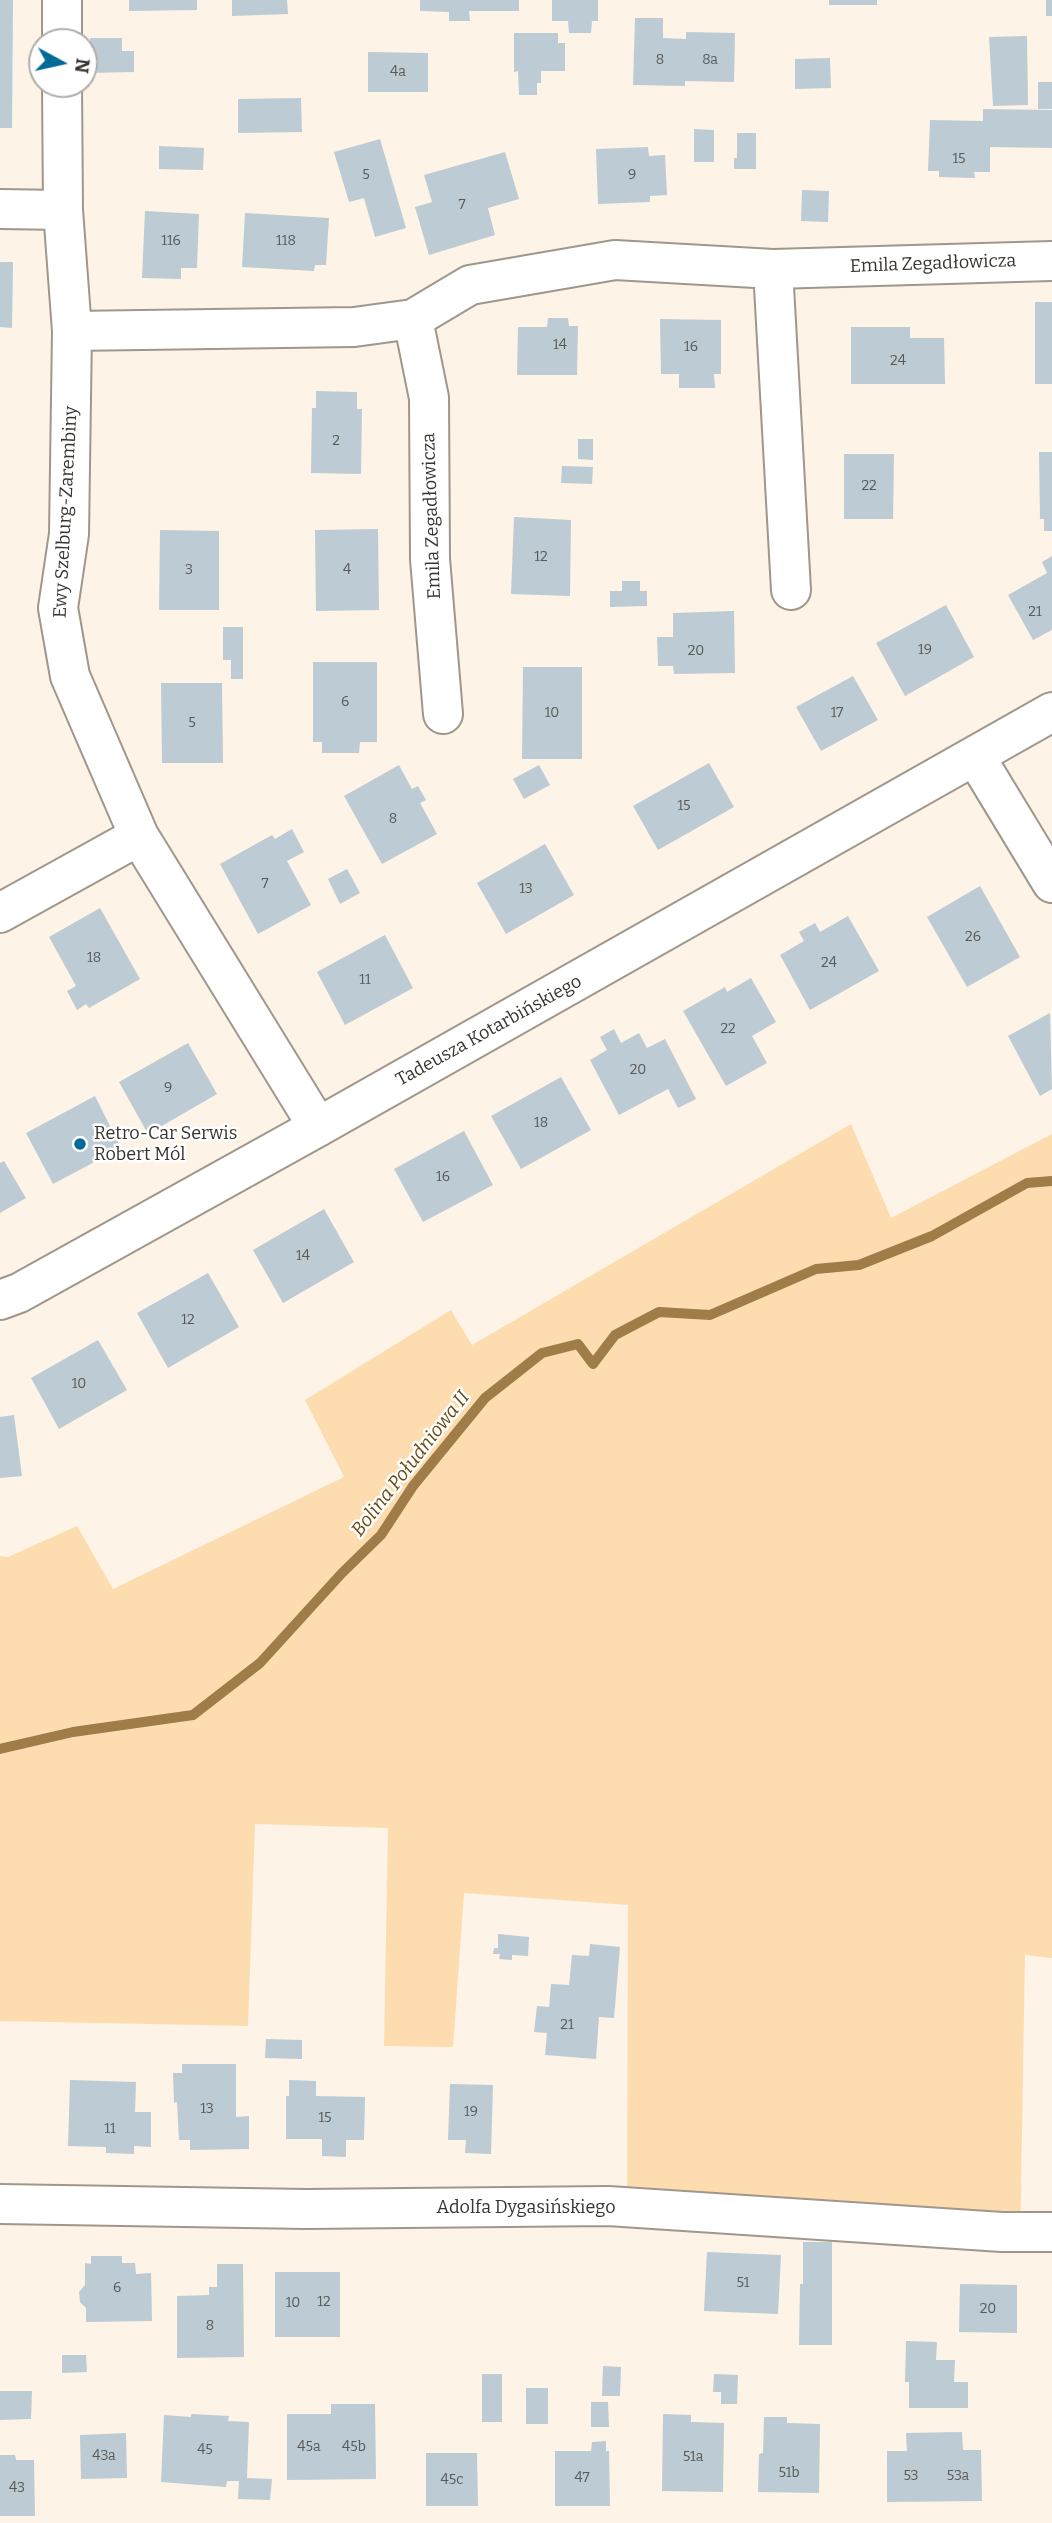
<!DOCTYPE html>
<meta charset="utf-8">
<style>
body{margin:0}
#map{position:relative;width:1052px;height:2523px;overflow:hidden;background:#fdf3e6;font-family:Bitter,serif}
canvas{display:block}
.north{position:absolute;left:28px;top:28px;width:70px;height:70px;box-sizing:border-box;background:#fff;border:2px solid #afaeac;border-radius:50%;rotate:98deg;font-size:19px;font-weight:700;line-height:28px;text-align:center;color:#37342f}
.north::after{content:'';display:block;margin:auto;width:24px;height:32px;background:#016b98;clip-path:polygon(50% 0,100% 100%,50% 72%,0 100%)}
</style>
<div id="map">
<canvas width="1052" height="2523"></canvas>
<div class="north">N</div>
</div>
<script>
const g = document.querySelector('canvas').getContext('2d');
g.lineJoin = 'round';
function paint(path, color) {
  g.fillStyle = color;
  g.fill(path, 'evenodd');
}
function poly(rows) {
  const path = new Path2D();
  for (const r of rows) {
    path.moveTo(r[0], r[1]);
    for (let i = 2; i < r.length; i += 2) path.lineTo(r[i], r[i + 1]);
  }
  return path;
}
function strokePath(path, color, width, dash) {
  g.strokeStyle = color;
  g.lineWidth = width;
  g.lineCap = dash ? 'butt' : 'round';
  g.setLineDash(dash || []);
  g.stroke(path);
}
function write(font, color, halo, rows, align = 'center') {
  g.font = font + ' Bitter,serif';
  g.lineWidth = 5;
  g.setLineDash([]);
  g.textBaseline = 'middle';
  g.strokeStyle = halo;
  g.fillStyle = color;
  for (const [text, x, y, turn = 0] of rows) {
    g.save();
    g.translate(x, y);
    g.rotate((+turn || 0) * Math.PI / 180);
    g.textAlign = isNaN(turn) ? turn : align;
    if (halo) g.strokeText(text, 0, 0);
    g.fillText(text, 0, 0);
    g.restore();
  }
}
paint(poly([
 [851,1124,891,1218,1052,1134,1052,1958,1025,1955,1020,2250,627,2220,628,1905,464,1893,453,2047,384,2046,388,1828,255,1824,248,2026,0,2021,0,1556,8,1557,77,1526,113,1589,344,1477,305,1400,451,1310,472,1345]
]), '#fdddb0');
strokePath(poly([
 [0,1749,73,1732,193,1715,260,1663,342,1573,381,1535,413,1486,485,1398,542,1353,578,1344,593,1364,615,1335,659,1312,710,1315,816,1269,859,1265,932,1236,1027,1183,1052,1181]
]), '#9f7c48', 10);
paint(poly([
 [0,0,13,0,12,128,0,128],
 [129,0,197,0,197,10,129,11],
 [232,0,287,0,288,14,232,16],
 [420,0,519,0,519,11,469,11,470,21,449,21,449,12,420,11],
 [552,0,598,0,598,21,592,21,591,33,569,33,568,21,552,21],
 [829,0,877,0,877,5,829,5],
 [1046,0,1052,0,1052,16,1046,16],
 [635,18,663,18,663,38,686,39,686,32,735,33,734,82,685,81,685,86,633,85],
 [514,33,558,33,558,43,565,43,565,71,541,71,541,83,537,83,537,95,519,95,518,71,514,72],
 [1027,36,1028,105,993,106,989,37],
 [90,38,122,38,122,51,134,51,134,72,90,73],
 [368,52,428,53,428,92,368,92],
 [830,58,831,88,795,89,795,59],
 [1038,82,1052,82,1052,109,1038,109],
 [301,98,302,132,238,133,238,99],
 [983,109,1052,110,1052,148,990,147,990,172,974,172,975,178,939,177,939,171,928,171,930,120,983,121],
 [694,129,714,130,714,162,694,162],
 [737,133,756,133,756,169,734,169,734,158,737,158],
 [380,139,406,228,375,237,364,198,349,202,334,152],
 [159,146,204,148,203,170,159,169],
 [648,147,649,156,665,155,667,195,650,196,650,202,598,204,596,149],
 [505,152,519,199,488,208,495,235,429,255,415,207,432,202,424,175],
 [802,190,829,191,828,222,801,221],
 [145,211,199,214,197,268,181,268,181,279,142,278],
 [245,213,329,218,326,265,315,265,314,271,242,267],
 [0,262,13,262,12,328,0,327],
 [1035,302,1052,302,1052,384,1035,384],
 [548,318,568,318,569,326,578,326,577,375,517,375,518,327,547,327],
 [660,319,721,320,721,374,714,374,715,388,679,388,679,374,661,374],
 [851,327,910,327,910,338,944,338,945,384,851,384],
 [316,391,357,392,357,409,362,409,361,474,311,473,312,408,316,408],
 [578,439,593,439,593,460,578,459],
 [1039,452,1052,452,1052,531,1044,531,1044,519,1040,519],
 [844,454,894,454,893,519,844,519],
 [562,466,593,467,592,484,561,483],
 [514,517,571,520,570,596,511,594],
 [378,529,379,610,316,611,315,530],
 [160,530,219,531,219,610,159,610],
 [1052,556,1052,630,1033,640,1008,595,1047,573,1042,562],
 [622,581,640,581,640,591,647,591,647,606,610,607,610,591,622,591],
 [946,605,974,657,905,696,876,643],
 [734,611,735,673,674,674,673,666,658,666,657,637,673,637,673,613],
 [223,627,243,627,243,679,231,679,231,660,223,660],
 [313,662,377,662,377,742,360,742,359,753,322,753,322,742,313,742],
 [523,667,582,667,582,759,522,759],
 [853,676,878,720,821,751,796,707],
 [161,683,222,683,223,763,162,763],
 [709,763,734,807,658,850,633,806],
 [399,765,412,789,418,786,426,800,420,803,437,834,382,864,344,796],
 [539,765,550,785,524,799,513,779],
 [292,829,304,852,287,861,311,905,258,934,220,864,272,835,275,839],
 [545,844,574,895,506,934,477,883],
 [347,869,360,893,340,904,328,879],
 [980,886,1020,957,967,987,927,917],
 [100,908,140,979,89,1008,86,1004,77,1010,67,991,76,986,49,937],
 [848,916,879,971,810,1010,780,955,804,941,799,932,815,923,820,932],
 [385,935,413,988,345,1025,317,972],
 [751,978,776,1022,752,1036,767,1063,726,1086,683,1011,725,987,727,992],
 [1050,1013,1052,1089,1040,1096,1008,1036],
 [614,1029,621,1043,639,1033,647,1048,665,1039,696,1099,678,1108,668,1089,619,1115,590,1060,607,1050,600,1037],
 [188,1043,217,1094,148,1134,119,1082],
 [561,1077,591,1130,521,1169,491,1116],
 [95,1096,121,1148,53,1184,26,1133],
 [464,1131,493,1185,423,1222,394,1169],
 [4,1161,26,1198,0,1213,0,1163],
 [324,1209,354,1262,283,1303,253,1250],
 [208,1273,239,1327,168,1368,137,1313],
 [98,1340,127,1390,59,1429,31,1378],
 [14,1415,22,1476,0,1478,0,1417],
 [498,1934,529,1937,528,1956,512,1955,512,1960,499,1959,500,1954,493,1954,494,1948,498,1948],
 [590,1944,620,1947,614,2018,599,2017,596,2059,545,2055,547,2033,534,2032,537,2006,549,2007,551,1984,569,1985,572,1955,589,1956],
 [266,2039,302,2040,302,2059,265,2058],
 [182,2064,236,2064,236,2117,249,2116,249,2149,190,2150,190,2140,179,2140,177,2102,174,2103,173,2073,182,2073],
 [70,2080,136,2082,135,2112,151,2112,151,2147,134,2146,134,2154,106,2153,106,2147,68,2146],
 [289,2080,316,2081,316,2096,365,2097,364,2140,346,2140,346,2157,322,2156,322,2139,286,2139,286,2096,289,2096],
 [450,2084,493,2085,491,2154,465,2153,466,2140,448,2140],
 [803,2242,832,2242,832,2345,799,2345,800,2284,803,2284],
 [707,2252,781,2255,778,2314,704,2311],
 [91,2256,122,2256,122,2263,135,2263,136,2274,151,2273,152,2321,86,2322,86,2308,80,2302,79,2292,85,2285,85,2263,91,2264],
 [217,2264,243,2264,244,2357,177,2358,177,2296,209,2295,209,2287,217,2287],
 [275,2272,340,2272,340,2337,275,2337],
 [960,2284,1017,2285,1017,2333,959,2332],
 [906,2341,937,2342,936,2360,955,2360,954,2382,968,2382,968,2408,909,2408,909,2382,905,2382],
 [62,2355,86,2355,87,2372,62,2373],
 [603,2366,621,2367,620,2396,602,2396],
 [482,2374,502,2374,502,2422,482,2422],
 [714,2374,738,2375,737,2404,721,2404,721,2392,713,2392],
 [526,2388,548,2388,548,2424,526,2424],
 [0,2391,32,2391,31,2419,0,2420],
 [591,2402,608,2402,609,2427,591,2427],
 [331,2404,375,2404,376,2479,287,2480,287,2414,331,2414],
 [191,2414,229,2416,228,2421,249,2422,247,2478,272,2479,270,2500,238,2499,239,2481,227,2481,226,2487,161,2482,164,2415,191,2417],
 [663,2414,691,2415,691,2422,724,2423,723,2492,662,2491],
 [764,2417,787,2417,787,2423,820,2424,819,2493,758,2492,759,2454,763,2453],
 [962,2432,963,2450,981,2450,982,2501,887,2502,887,2451,907,2451,906,2433],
 [126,2433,127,2478,81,2479,80,2435],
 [606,2441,606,2451,609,2451,610,2506,555,2506,555,2451,591,2451,592,2442],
 [426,2453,477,2453,478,2506,426,2506],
 [0,2455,15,2455,16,2460,34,2460,35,2516,0,2516]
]), '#bdcbd4');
const minor = poly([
 [62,0,62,42],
 [62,84,63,210,72,331,69,534,58,608,70,676,139,836,318,1127],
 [0,209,63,210],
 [773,269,791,590],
 [413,319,429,398,430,559,443,714],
 [72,331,354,327,413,319,470,285,615,260,773,269,1052,261],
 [975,756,1052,883],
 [0,913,139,836],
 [0,1300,19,1293,318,1127,1052,712],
 [0,2204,306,2209,608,2206,1002,2232,1052,2232]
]);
strokePath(minor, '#a0978c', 42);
strokePath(minor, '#fff', 38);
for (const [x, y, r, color] of [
 [80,1144,7,"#016b98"]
]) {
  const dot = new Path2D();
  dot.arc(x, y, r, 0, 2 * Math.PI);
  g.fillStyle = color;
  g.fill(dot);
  strokePath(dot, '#fff', 2.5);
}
write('14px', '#585a58', null, [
 ["8",660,60],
 ["8a",710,60],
 ["4a",398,72],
 ["15",959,159],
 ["5",366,175],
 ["9",632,175],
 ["7",462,205],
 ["116",171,241],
 ["118",286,241],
 ["14",560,345],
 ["16",691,347],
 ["24",898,361],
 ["2",336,441],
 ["22",869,486],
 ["12",541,557],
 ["3",189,570],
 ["4",347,570],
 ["21",1035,612],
 ["19",925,650],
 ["20",696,651],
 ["6",345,702],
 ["10",552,713],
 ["17",837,713],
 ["5",192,723],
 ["15",684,806],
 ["8",393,819],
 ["7",265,884],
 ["13",526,889],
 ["26",973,937],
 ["18",94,958],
 ["24",829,963],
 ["11",365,980],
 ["22",728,1029],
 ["20",638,1070],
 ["9",168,1088],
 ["18",541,1123],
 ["16",443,1177],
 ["14",303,1256],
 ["12",188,1320],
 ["10",79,1384],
 ["21",567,2025],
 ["13",207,2109],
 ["19",471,2112],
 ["15",325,2118],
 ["11",110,2129],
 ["51",743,2283],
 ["6",117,2288],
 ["12",324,2302],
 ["10",293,2303],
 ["20",988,2309],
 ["8",210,2326],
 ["45a",309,2447],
 ["45b",354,2447],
 ["45",205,2450],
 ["43a",104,2456],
 ["51a",693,2457],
 ["51b",789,2473],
 ["53",911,2476],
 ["53a",958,2476],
 ["47",582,2478],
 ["45c",452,2480],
 ["43",17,2488]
]);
write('18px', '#37342f', '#fff', [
 ["Emila Zegadłowicza",933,264,-2],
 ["Ewy Szelburg-Zarembiny",66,512,-87],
 ["Emila Zegadłowicza",432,516,-92],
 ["Tadeusza Kotarbińskiego",489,1031,-29],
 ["Adolfa Dygasińskiego",526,2208]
]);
write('18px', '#37342f', '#fff', [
 ["Retro-Car Serwis",94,1134],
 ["Robert Mól",94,1155]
], 'left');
write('italic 19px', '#6a4911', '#fff', [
 ["Bolina Południowa II",411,1464,-52]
]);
</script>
